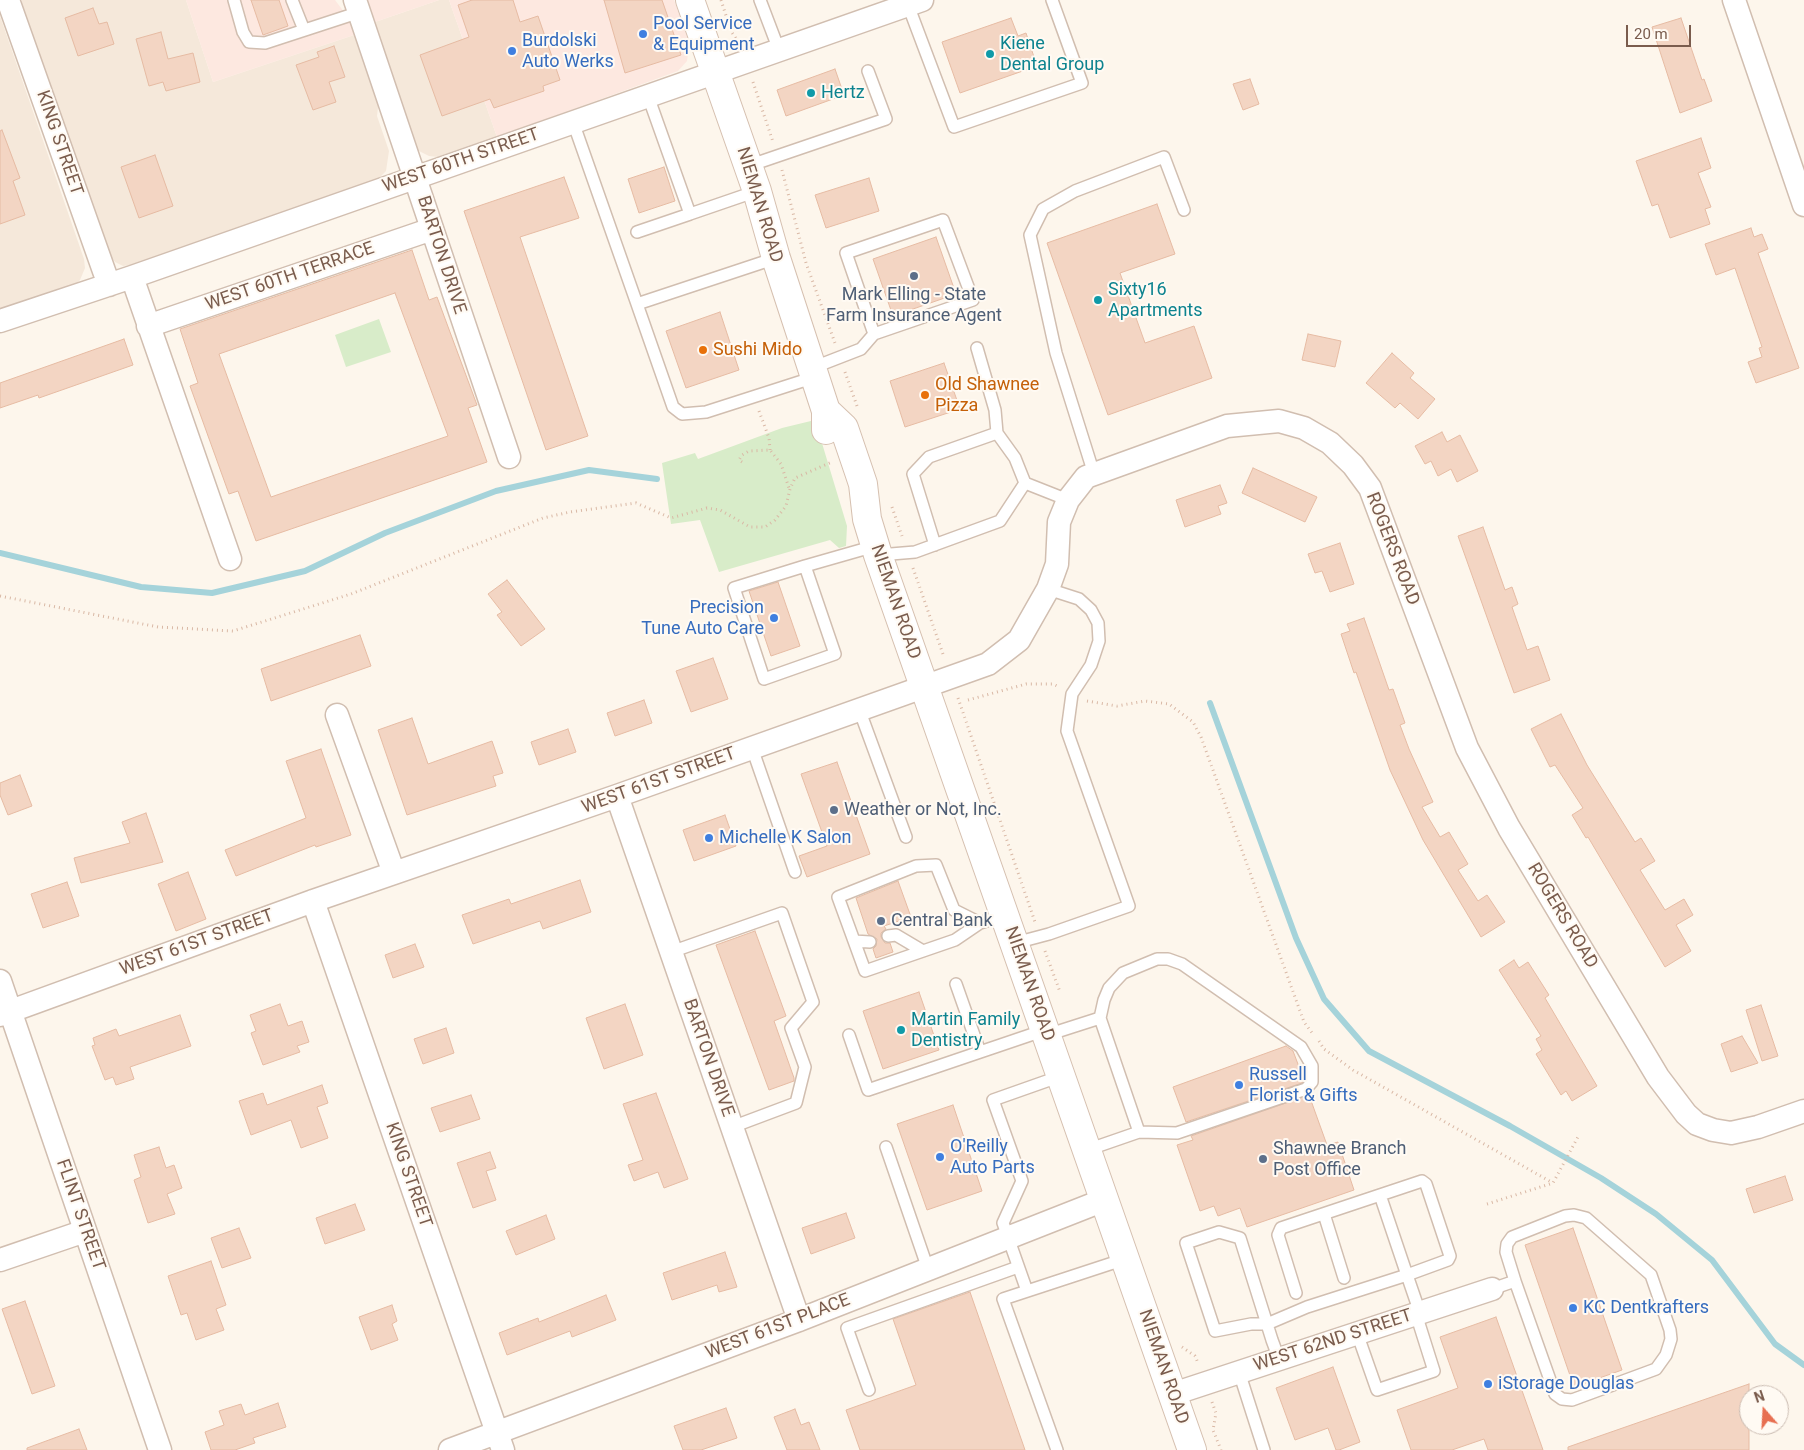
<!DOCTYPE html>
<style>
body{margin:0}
#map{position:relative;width:1804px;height:1450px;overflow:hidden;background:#fdf6ec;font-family:Roboto,sans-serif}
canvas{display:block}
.north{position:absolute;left:1739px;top:1385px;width:50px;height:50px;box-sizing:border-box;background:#fffaf3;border:1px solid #cabbb1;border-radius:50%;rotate:341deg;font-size:14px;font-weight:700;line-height:20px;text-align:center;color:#7a5c4d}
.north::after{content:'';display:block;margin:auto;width:18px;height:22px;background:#e76f51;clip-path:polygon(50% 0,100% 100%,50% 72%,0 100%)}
.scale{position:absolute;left:1626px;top:25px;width:65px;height:22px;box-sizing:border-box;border:2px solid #7a5c4d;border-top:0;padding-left:6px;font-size:15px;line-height:18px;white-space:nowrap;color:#7a5c4d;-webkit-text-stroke:4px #fffaf3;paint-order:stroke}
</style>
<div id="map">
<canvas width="1804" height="1450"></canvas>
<div class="north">N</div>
<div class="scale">20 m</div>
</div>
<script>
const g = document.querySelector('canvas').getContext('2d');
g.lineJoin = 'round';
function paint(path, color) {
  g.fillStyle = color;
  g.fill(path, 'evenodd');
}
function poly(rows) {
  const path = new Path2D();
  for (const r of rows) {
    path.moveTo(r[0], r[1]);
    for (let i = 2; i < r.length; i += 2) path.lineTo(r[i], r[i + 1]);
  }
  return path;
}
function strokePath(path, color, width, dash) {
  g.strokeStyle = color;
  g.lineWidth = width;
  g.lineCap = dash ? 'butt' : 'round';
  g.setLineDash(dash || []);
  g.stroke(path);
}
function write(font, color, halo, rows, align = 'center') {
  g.font = font + ' Roboto,sans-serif';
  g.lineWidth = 4;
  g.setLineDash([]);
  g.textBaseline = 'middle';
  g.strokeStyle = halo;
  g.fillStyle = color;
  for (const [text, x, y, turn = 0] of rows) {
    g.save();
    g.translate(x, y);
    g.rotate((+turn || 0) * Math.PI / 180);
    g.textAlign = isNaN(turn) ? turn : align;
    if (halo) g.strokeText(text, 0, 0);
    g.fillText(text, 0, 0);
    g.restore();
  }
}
paint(poly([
 [22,0,186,0,213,82,360,33,379,99,377,116,389,151,386,171,376,181,137,264,123,266,115,262,110,256,22,9],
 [439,0,449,0,497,137,438,157,429,156,417,150,372,23],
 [0,16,84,259,85,268,80,280,74,286,0,313]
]), '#f5e8da');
paint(poly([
 [186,0,335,0,360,33,213,82],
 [365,0,439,0,372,23],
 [449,0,674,0,689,42,688,54,687,61,678,71,497,137]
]), '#fde8e0');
paint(poly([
 [379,319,391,352,346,367,335,335],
 [815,420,847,526,846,546,839,548,830,540,719,572,700,520,671,524,662,463,695,453,698,459,782,428]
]), '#d8ecc9');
strokePath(poly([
 [0,553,141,587,212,593,305,571,385,533,496,491,589,470,657,479],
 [1210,703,1296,938,1324,999,1369,1051,1510,1126,1601,1178,1656,1214,1712,1260,1775,1344,1804,1365]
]), '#a5d3da', 6);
const building = poly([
 [251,0,279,0,288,26,263,35,251,0],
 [472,0,513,0,520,22,538,16,560,80,543,86,544,91,494,108,490,99,442,116,420,55,469,37,458,5,472,0],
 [604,0,662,0,681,55,625,73,604,0],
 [93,8,99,24,107,22,114,44,78,56,65,18,93,8],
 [1011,18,1018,36,1026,33,1037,66,960,93,942,42,1011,18],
 [1681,18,1702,80,1704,79,1712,101,1680,113,1652,27,1681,18],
 [161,32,168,59,193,53,200,82,166,91,163,82,149,86,136,39,161,32],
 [334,46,345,77,329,82,336,102,313,110,296,65,319,57,317,52,334,46],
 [835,69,844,95,786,116,777,90,835,69],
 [1250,79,1259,104,1243,110,1233,84,1250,79],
 [2,130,20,178,13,181,25,215,0,224,0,131,2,130],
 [1701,138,1711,168,1698,173,1711,207,1705,209,1710,224,1670,238,1658,204,1652,206,1636,161,1701,138],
 [155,155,173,206,139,218,121,167,155,155],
 [664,167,675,201,639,213,628,179,664,167],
 [564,177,579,218,520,237,588,436,546,450,464,211,564,177],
 [869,178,879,211,826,228,815,195,869,178],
 [1157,204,1175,254,1120,273,1145,343,1194,326,1212,378,1108,415,1047,243,1157,204],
 [1751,228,1754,237,1762,234,1768,249,1758,253,1799,368,1756,383,1748,362,1762,357,1759,348,1762,347,1735,268,1716,275,1705,244,1751,228],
 [936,237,956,294,893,316,873,259,936,237],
 [412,250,429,300,437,297,477,405,468,408,487,462,256,541,238,491,229,494,190,386,198,383,180,329,412,250],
 [395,293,448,436,271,497,219,354,395,293],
 [720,312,739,370,686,388,666,331,720,312],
 [1308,334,1341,341,1335,367,1302,360,1308,334],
 [124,339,133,365,39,398,38,395,0,408,0,383,124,339],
 [1392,353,1414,373,1410,378,1435,399,1418,419,1400,403,1395,408,1366,383,1392,353],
 [944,363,960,409,905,427,890,381,944,363],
 [1442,432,1447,442,1460,435,1478,471,1457,482,1451,469,1438,476,1431,461,1425,464,1415,446,1442,432],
 [1253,468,1317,497,1305,522,1242,493,1253,468],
 [1220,485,1227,503,1218,506,1221,514,1185,527,1176,500,1220,485],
 [1483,527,1505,590,1512,587,1518,604,1512,607,1527,650,1538,646,1550,680,1514,693,1458,536,1483,527],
 [1340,543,1354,584,1330,592,1322,571,1315,573,1308,554,1340,543],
 [507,580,545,629,521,646,497,615,502,612,488,594,507,580],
 [778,582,800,646,771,656,749,591,778,582],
 [1364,618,1389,690,1393,689,1405,723,1400,725,1409,749,1433,802,1422,807,1440,837,1449,832,1468,864,1458,870,1478,901,1487,895,1505,922,1481,937,1423,840,1390,770,1356,672,1354,673,1341,634,1350,631,1347,624,1364,618],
 [360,635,371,666,271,701,261,669,360,635],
 [713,658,728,699,691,712,676,671,713,658],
 [644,700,652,723,615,736,607,713,644,700],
 [1561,714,1587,765,1635,842,1641,838,1655,861,1640,870,1665,910,1684,899,1693,915,1676,925,1691,951,1665,967,1588,837,1586,838,1572,815,1583,808,1555,765,1550,767,1531,729,1561,714],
 [412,718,428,764,492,741,503,773,493,776,496,786,407,815,378,730,412,718],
 [568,729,576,752,539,765,531,742,568,729],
 [321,749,351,835,316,847,315,845,236,876,225,850,306,818,286,761,321,749],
 [837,762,870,854,807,877,799,856,827,846,801,774,837,762],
 [20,775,32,806,8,815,0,795,0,783,20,775],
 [146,813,163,862,81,883,74,858,130,843,122,822,146,813],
 [725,815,736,846,694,861,683,830,725,815],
 [188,872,206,919,176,931,158,884,188,872],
 [580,880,591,912,543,929,540,921,473,944,462,915,509,899,511,904,580,880],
 [898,881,911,917,884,926,886,929,881,933,881,937,885,943,890,943,893,952,876,958,873,949,876,946,877,939,868,934,856,898,898,881],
 [67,882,79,916,43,928,31,894,67,882],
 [755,931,786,1016,774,1021,794,1078,794,1081,769,1090,716,945,755,931],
 [415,944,424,967,393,978,385,955,415,944],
 [1514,960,1519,968,1528,962,1549,995,1545,998,1597,1086,1572,1101,1566,1091,1561,1095,1536,1054,1542,1050,1536,1039,1541,1036,1499,970,1514,960],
 [919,992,939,1050,883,1069,863,1011,919,992],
 [280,1004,288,1026,302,1021,309,1042,297,1046,300,1052,263,1065,251,1033,256,1031,250,1015,280,1004],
 [625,1004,643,1055,604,1069,586,1018,625,1004],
 [1761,1005,1778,1056,1762,1061,1746,1010,1761,1005],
 [180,1015,191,1046,130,1067,134,1079,116,1085,113,1077,105,1080,92,1046,95,1045,93,1038,116,1029,119,1036,180,1015],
 [446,1028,454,1053,423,1064,414,1039,446,1028],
 [1742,1036,1758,1063,1731,1072,1721,1044,1742,1036],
 [1286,1046,1293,1051,1304,1080,1302,1083,1186,1122,1173,1087,1286,1046],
 [322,1085,328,1103,317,1107,328,1138,301,1148,291,1120,251,1135,239,1101,263,1093,267,1105,322,1085],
 [656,1093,688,1179,664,1188,658,1172,634,1181,628,1165,643,1160,623,1104,656,1093],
 [471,1095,480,1119,440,1132,431,1108,471,1095],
 [1309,1095,1327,1145,1338,1142,1354,1190,1247,1227,1240,1208,1218,1216,1214,1206,1200,1211,1177,1145,1193,1140,1191,1136,1309,1095],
 [953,1105,982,1191,927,1210,897,1124,953,1105],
 [159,1147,166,1168,174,1165,182,1188,167,1194,175,1214,148,1223,134,1180,141,1177,134,1155,159,1147],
 [490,1152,496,1168,486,1171,496,1200,473,1208,457,1163,490,1152],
 [1785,1176,1793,1200,1754,1213,1746,1189,1785,1176],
 [355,1204,365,1230,325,1244,316,1218,355,1204],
 [846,1213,855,1238,811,1254,802,1228,846,1213],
 [546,1215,555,1239,516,1255,506,1231,546,1215],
 [239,1228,251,1258,222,1268,211,1238,239,1228],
 [1573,1228,1622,1370,1574,1387,1525,1245,1573,1228],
 [725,1252,737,1287,719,1292,717,1285,672,1300,663,1273,725,1252],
 [211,1261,226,1305,216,1309,224,1330,196,1340,187,1313,181,1315,168,1276,211,1261],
 [970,1292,1025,1450,860,1450,846,1410,916,1385,893,1319,970,1292],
 [606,1295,616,1320,572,1337,570,1331,507,1355,499,1333,538,1318,539,1322,606,1295],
 [25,1301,55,1386,32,1394,2,1309,25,1301],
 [392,1305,397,1321,392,1324,398,1340,371,1350,359,1317,392,1305],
 [1496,1317,1543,1450,1488,1450,1484,1439,1452,1450,1411,1450,1397,1410,1458,1388,1440,1337,1496,1317],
 [1333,1367,1360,1442,1339,1450,1336,1450,1328,1428,1295,1440,1276,1388,1333,1367],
 [1749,1384,1749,1450,1568,1450,1568,1447,1749,1384],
 [278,1403,286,1427,253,1438,255,1443,235,1450,211,1450,205,1432,224,1425,219,1411,241,1404,245,1415,278,1403],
 [726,1408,737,1438,701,1450,683,1450,674,1426,726,1408],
 [795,1409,801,1425,809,1422,820,1450,787,1450,774,1417,795,1409],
 [79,1429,87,1450,27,1450,27,1448,79,1429]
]);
paint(building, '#f3d5c3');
strokePath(building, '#e6bba3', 1);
const lane = poly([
 [234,0,243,32,249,42,265,43,360,12],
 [292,0,304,30],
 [760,0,779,50],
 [908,5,954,127,1082,83,1052,0],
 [648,96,690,214,757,191],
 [573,122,637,304,776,258],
 [748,166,886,119,868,71],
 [637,232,690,214],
 [637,304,673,407,682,414,706,412,815,377],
 [977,348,995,410,997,433,1015,458,1025,483],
 [812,368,861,349,874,334,973,300,943,220,846,253,874,334],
 [1094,474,1056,353,1030,235,1043,209,1075,191,1164,157,1184,210],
 [935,545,913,474,929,457,997,433],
 [879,555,915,552,1000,521,1025,483,1068,500],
 [805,566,734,588,764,679,835,654,805,566,875,546],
 [859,709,906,837],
 [752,748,795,872],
 [980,923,954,910,936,865,916,866,838,897,865,971,955,940,980,923,1005,915],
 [888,936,896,935,923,951],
 [854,941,870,942],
 [1015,943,1049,934,1129,906,1067,731,1072,694,1091,665,1099,641,1098,623,1091,610,1079,599,1048,589],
 [671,952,782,913,813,1002,791,1028,805,1067,796,1103,732,1127],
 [956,984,980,1052],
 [1100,1018,1104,1000,1109,988,1123,973,1157,959,1168,959,1182,964,1301,1047,1312,1066,1312,1082,1306,1089,1177,1133,1139,1132],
 [849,1035,868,1090,1045,1030],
 [1047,1035,1100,1018,1139,1132,1087,1150],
 [886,1147,928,1269],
 [1324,1214,1344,1278],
 [1492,1289,1515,1281,1555,1394,1562,1399,1572,1400,1656,1369,1666,1355,1671,1339,1670,1330,1651,1275,1586,1218,1574,1215,1565,1216,1512,1237,1507,1244,1506,1252,1515,1281],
 [1027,1291,1003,1223,1022,1181,993,1100,1061,1076],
 [1296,1293,1278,1235,1281,1228,1380,1195,1407,1275,1448,1260,1450,1256,1426,1184,1422,1181,1380,1195],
 [1357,1333,1377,1390,1434,1371,1416,1314],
 [1279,1359,1272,1340,1267,1324,1240,1238,1219,1232,1186,1243,1215,1331,1251,1324,1267,1324,1307,1307,1407,1275,1420,1313],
 [1239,1372,1264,1450],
 [869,1390,847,1328,1018,1267],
 [1057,1450,1003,1299,1125,1259]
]);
const street = poly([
 [8,0,109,285],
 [355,0,509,457],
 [1734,0,1804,205],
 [132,277,230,559],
 [0,321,132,277,922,0],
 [148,326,432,229],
 [337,715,394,873],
 [617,796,799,1320],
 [313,901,503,1450],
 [0,981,160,1450],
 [0,1015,313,901,617,796,988,664,1019,640,1048,589,1057,564,1059,522,1068,500,1086,477,1227,426,1279,421,1304,428,1330,443,1353,465,1370,488,1467,748,1509,828,1658,1077,1686,1114,1697,1124,1713,1130,1731,1133,1758,1127,1804,1111],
 [0,1260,85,1231],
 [1173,1394,1492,1289],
 [450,1450,799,1320,1104,1200]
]);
const secondary = poly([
 [690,0,757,191,776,258,826,411,826,430],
 [826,411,844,428,859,472,863,484,867,519,878,555,1192,1450]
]);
strokePath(lane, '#d1beb0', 14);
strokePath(street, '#d1beb0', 25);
strokePath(secondary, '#d6c0b0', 30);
strokePath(poly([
 [721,0,731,31,739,43],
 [753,82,773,142],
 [782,170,806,263,835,343],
 [845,372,857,406],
 [759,411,769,438,770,450],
 [742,462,739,460,742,455,749,451,770,450,781,464,789,488],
 [892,507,902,536],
 [913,568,944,657],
 [0,596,158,627,233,631,351,594,543,518,570,512,636,503,671,518,707,508,720,510,750,527,765,527,775,520,786,506,790,489,795,478,832,462],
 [958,698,1035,922],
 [968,700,1026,684,1053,684,1059,687],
 [1087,701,1117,706,1145,701,1169,704,1193,722,1201,737,1304,1022,1313,1034],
 [1045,951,1060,992],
 [1319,1041,1324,1049,1353,1070,1553,1183],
 [1487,1204,1553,1183,1579,1135],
 [1182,1347,1195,1356,1198,1363],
 [1212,1402,1216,1413,1213,1430,1221,1450]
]), '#d9b8a5', 3, [1, 4]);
strokePath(lane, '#fff', 11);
strokePath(street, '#fff', 22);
strokePath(secondary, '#fff', 28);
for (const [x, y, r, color] of [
 [643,34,5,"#3f7fe0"],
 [512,51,5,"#3f7fe0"],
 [990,54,5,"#0f9aa8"],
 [811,93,5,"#0f9aa8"],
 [914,276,5,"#5c6f8a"],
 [1098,300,5,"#0f9aa8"],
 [703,350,5,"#e8710a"],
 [925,395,5,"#e8710a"],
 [774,618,5,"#3f7fe0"],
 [834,810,5,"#5c6f8a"],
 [709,838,5,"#3f7fe0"],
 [881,921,5,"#5c6f8a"],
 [901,1030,5,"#0f9aa8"],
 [1239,1085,5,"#3f7fe0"],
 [940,1157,5,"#3f7fe0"],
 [1263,1159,5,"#5c6f8a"],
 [1573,1308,5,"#3f7fe0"],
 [1488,1384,5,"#3f7fe0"]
]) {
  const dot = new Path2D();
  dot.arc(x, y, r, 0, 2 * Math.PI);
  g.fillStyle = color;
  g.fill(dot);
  strokePath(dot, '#fffaf3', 2);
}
write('18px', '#366cbe', '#fffaf3', [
 ["Pool Service",653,24],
 ["& Equipment",653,45],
 ["Burdolski",522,41],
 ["Auto Werks",522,62],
 ["Precision",764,608,"right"],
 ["Tune Auto Care",764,629,"right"],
 ["Michelle K Salon",719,838],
 ["Russell",1249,1075],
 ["Florist & Gifts",1249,1096],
 ["O'Reilly",950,1147],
 ["Auto Parts",950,1168],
 ["KC Dentkrafters",1583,1308],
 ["iStorage Douglas",1498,1384]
], 'left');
write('18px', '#0d838f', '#fffaf3', [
 ["Kiene",1000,44],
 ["Dental Group",1000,65],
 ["Hertz",821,93],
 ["Sixty16",1108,290],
 ["Apartments",1108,311],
 ["Martin Family",911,1020],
 ["Dentistry",911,1041]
], 'left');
write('18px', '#7a5c4d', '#fffaf3', [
 ["KING STREET",59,143,71],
 ["WEST 60TH STREET",461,161,-19],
 ["NIEMAN ROAD",759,205,73],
 ["BARTON DRIVE",441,255,72],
 ["WEST 60TH TERRACE",290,277,-19],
 ["ROGERS ROAD",1392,549,69],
 ["NIEMAN ROAD",895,602,71],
 ["WEST 61ST STREET",659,781,-20],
 ["ROGERS ROAD",1562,916,59],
 ["WEST 61ST STREET",197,943,-20],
 ["NIEMAN ROAD",1029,984,71],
 ["BARTON DRIVE",708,1058,71],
 ["KING STREET",408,1175,71],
 ["FLINT STREET",80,1215,71],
 ["WEST 61ST PLACE",778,1327,-21],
 ["WEST 62ND STREET",1333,1341,-18],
 ["NIEMAN ROAD",1163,1367,71]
]);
write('18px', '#4e5e75', '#fffaf3', [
 ["Mark Elling - State",914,295,"center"],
 ["Farm Insurance Agent",914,316,"center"],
 ["Weather or Not, Inc.",844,810],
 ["Central Bank",891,921],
 ["Shawnee Branch",1273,1149],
 ["Post Office",1273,1170]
], 'left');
write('18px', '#c56008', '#fffaf3', [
 ["Sushi Mido",713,350],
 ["Old Shawnee",935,385],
 ["Pizza",935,406]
], 'left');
</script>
